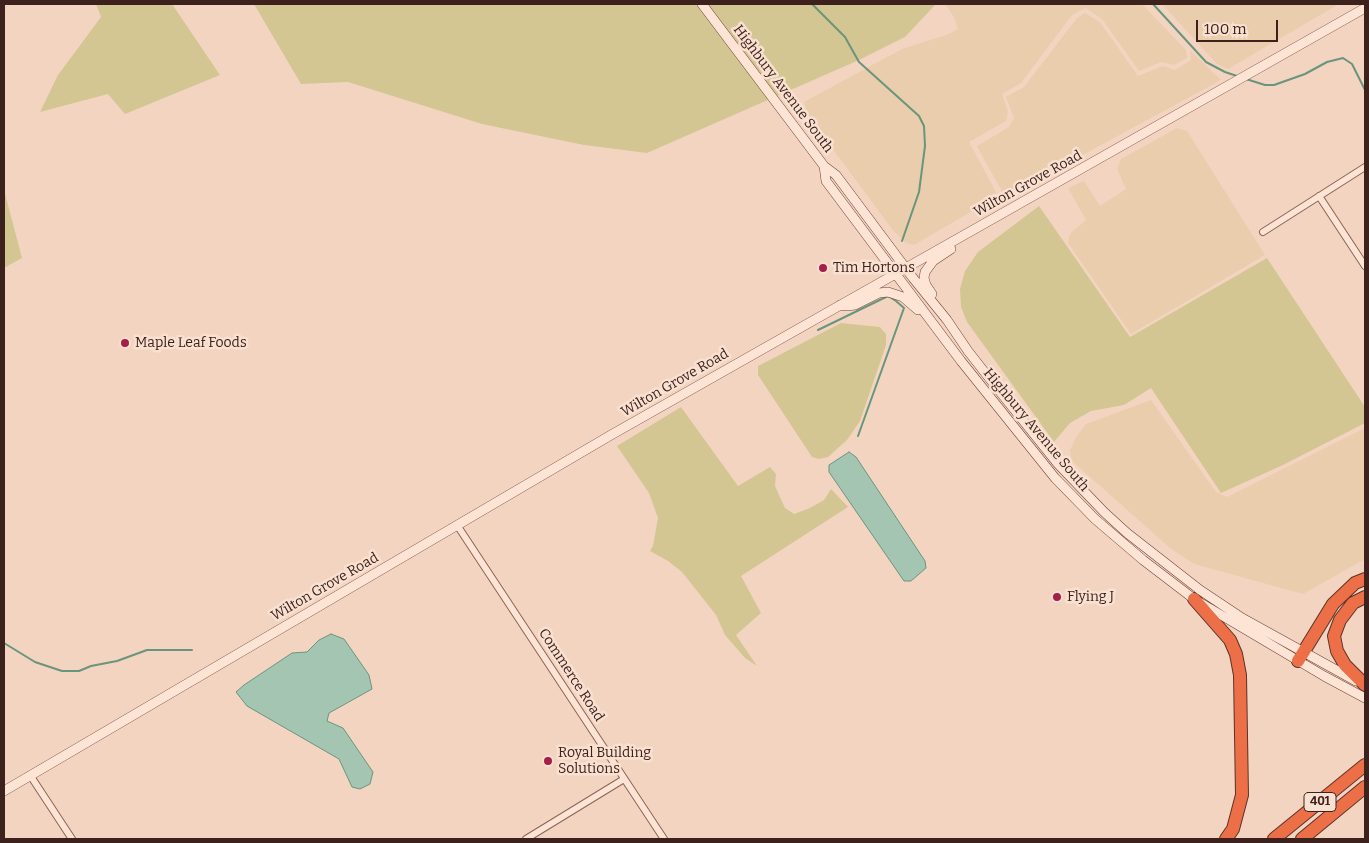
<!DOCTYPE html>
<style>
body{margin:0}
#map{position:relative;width:1369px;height:843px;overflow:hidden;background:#f3d4c1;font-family:Bitter,serif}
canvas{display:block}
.frame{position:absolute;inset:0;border:5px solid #3d211c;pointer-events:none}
.scale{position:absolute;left:1196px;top:20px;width:82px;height:22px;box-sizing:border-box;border:2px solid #3d211c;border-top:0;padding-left:6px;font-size:15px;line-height:18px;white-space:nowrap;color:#3d211c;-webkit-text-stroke:4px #f9e1d1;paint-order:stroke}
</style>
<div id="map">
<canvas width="1369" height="843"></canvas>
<div class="frame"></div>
<div class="scale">100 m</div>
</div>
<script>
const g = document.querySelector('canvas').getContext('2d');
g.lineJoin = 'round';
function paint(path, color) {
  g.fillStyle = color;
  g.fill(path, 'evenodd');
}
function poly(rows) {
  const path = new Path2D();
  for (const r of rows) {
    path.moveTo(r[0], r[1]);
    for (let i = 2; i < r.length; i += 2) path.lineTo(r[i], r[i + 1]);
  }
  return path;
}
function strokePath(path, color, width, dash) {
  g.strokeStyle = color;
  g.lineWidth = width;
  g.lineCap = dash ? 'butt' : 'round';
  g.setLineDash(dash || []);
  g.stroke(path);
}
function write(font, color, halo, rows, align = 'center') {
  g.font = font + ' Bitter,serif';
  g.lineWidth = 5;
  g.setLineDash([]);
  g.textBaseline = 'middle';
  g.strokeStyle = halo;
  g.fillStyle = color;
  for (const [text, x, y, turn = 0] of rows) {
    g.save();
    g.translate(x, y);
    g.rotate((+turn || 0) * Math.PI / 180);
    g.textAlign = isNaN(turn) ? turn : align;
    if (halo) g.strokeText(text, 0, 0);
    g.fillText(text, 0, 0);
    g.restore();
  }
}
paint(poly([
 [945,4,1142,4,1186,50,1187,58,1174,65,1161,62,1139,71,1102,19,1086,8,1072,15,1021,83,1002,94,1008,112,1006,121,969,142,996,192,991,200,914,245,906,243,892,229,809,117,804,102,902,49,949,34,958,29,954,17],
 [1162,4,1339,4,1228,69,1217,64],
 [1085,13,1100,22,1138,76,1163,66,1175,70,1191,60,1190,50,1221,80,1005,197,977,146,1009,127,1014,118,1006,97,1024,87,1077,18],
 [1177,128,1187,131,1265,255,1131,334,1068,243,1070,234,1086,220,1068,188,1084,181,1100,206,1126,189,1117,169,1121,159],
 [1151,400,1216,492,1227,497,1365,428,1365,559,1303,594,1194,564,1170,548,1072,461,1070,450,1076,437,1086,424]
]), '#eacdad');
paint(poly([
 [96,4,172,4,220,75,125,114,108,94,40,112,58,75,101,17],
 [254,4,936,4,905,37,859,60,647,153,584,145,482,124,348,82,301,84],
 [4,190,22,258,4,268],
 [1039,206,1130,337,1267,258,1365,407,1365,423,1283,465,1221,493,1151,388,1124,405,1091,411,1070,423,1054,442,967,322,961,307,960,289,965,271,978,252],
 [841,323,880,327,886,334,886,345,860,421,847,440,828,457,819,459,812,457,758,375,758,366],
 [681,407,738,486,770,467,776,474,775,486,785,508,794,514,810,508,824,500,831,489,848,507,741,576,761,613,736,635,757,666,745,658,725,635,716,615,682,572,668,561,650,551,653,546,658,518,649,493,617,446]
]), '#d3c693');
const water = poly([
 [849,452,856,457,925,561,926,568,911,581,904,581,829,472,829,465,849,452],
 [331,634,344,639,369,675,372,689,329,713,327,721,343,728,373,772,370,784,360,789,352,787,339,759,247,706,236,692,244,685,292,653,307,652,319,640,331,634]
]);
paint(water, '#a4c5b1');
strokePath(water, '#69957c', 1);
strokePath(poly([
 [812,4,845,37,859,62,919,116,924,126,925,146,919,192,902,241],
 [1153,4,1206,62,1225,72,1237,76],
 [1246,79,1265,85,1274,85,1305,74,1327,62,1343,58,1352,64,1365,90],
 [818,330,888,296,896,301,904,308,858,436],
 [4,643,35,662,62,671,79,671,91,666,117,661,147,650,192,650]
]), '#69957c', 2);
const street = poly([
 [1319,196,1365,266],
 [1263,232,1365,167],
 [457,525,664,839],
 [30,775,72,839],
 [526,839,624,779]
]);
const secondary = poly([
 [702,4,824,166,836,175,913,278,947,320,968,351,997,388,1058,464,1104,512,1127,533,1200,590,1242,618,1356,681],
 [824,166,826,181,961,361,1055,478,1095,519,1143,560,1194,599,1324,676,1365,698],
 [932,294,926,285,924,278,925,272,933,261,951,249],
 [840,305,847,306,855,305,879,293,888,292,903,297,918,310],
 [4,791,611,435,1365,8]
]);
const highway = poly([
 [1365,597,1353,603,1340,620,1334,636,1337,651,1345,665,1365,685],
 [1194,599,1230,640,1236,654,1240,675,1242,795,1233,829,1226,839],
 [1298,661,1333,604,1355,583,1365,579],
 [1274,839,1365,765],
 [1302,839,1365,787]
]);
strokePath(street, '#8f6256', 8);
strokePath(secondary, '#714339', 10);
strokePath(highway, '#5c322b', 14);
strokePath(street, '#fde4d5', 6);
strokePath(secondary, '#fde4d5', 9);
strokePath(highway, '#ec6f47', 12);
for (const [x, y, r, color] of [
 [823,268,5,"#a61e4a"],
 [125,343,5,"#a61e4a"],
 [1057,597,5,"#a61e4a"],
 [548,761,5,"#a61e4a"]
]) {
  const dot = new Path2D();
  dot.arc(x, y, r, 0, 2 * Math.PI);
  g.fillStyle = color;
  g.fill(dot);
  strokePath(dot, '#f9e1d1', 2);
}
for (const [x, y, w] of [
 [1320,802,32]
]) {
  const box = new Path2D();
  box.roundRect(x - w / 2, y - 9.5, w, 19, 4);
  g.fillStyle = '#f9e1d1';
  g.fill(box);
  strokePath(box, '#3d211c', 1);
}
write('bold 12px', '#3d211c', null, [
 ["401",1320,802]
]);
write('14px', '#3d211c', '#f9e1d1', [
 ["Highbury Avenue South",783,89,53],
 ["Wilton Grove Road",1028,184,-29],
 ["Wilton Grove Road",675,383,-30],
 ["Highbury Avenue South",1036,430,50],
 ["Wilton Grove Road",325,587,-30],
 ["Commerce Road",571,675,57]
]);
write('14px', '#3d211c', '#f9e1d1', [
 ["Tim Hortons",833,268],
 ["Maple Leaf Foods",135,343],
 ["Flying J",1067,597],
 ["Royal Building",558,753],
 ["Solutions",558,769]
], 'left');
</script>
